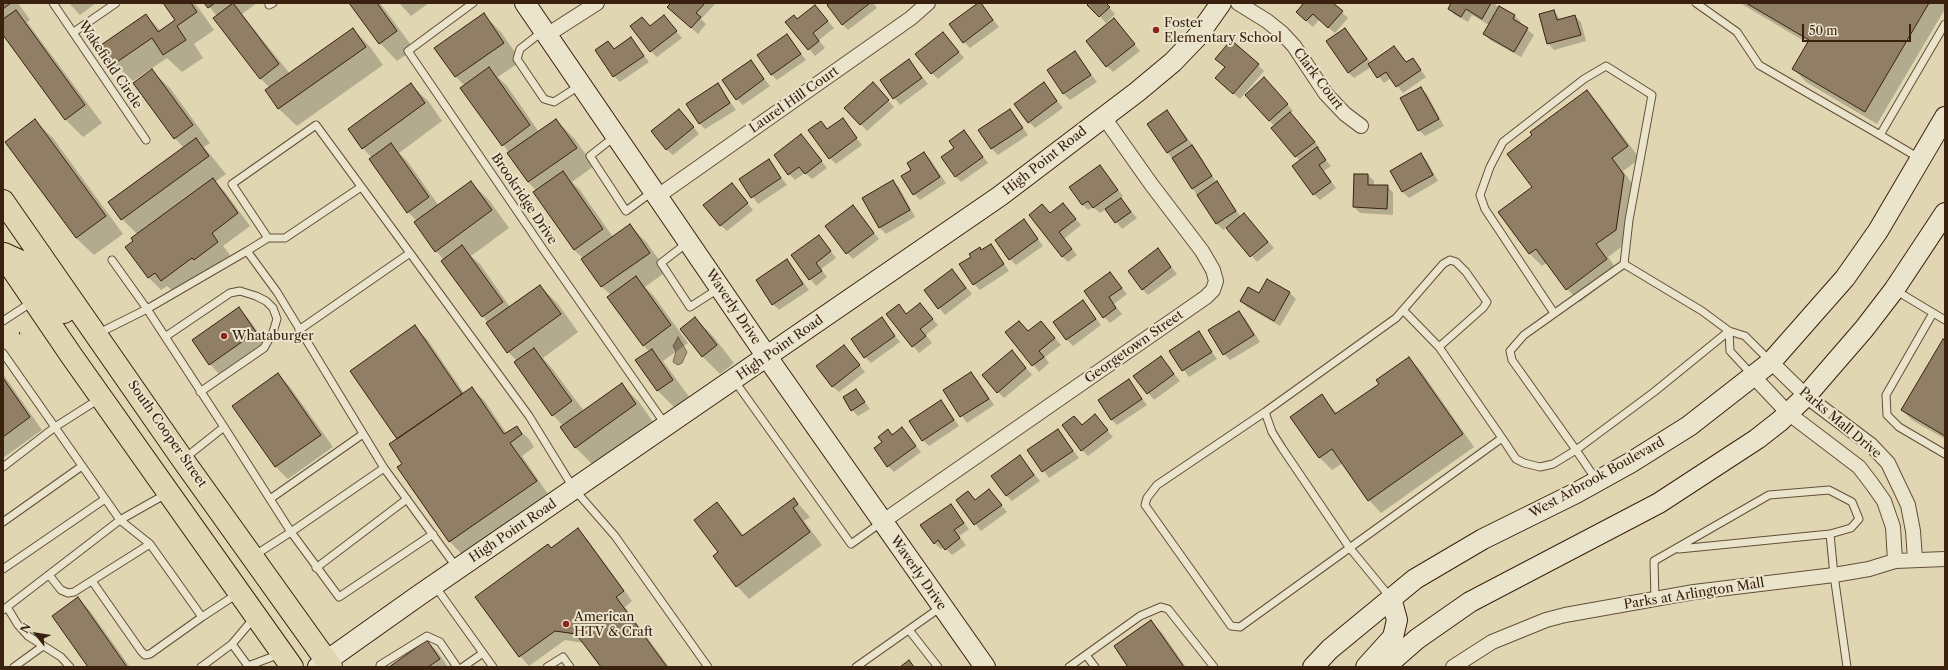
<!DOCTYPE html>
<style>
body{margin:0}
#map{position:relative;width:1948px;height:670px;overflow:hidden;background:#e0d6b2;font-family:"Libre Caslon Text",serif}
canvas{display:block}
.frame{position:absolute;inset:0;border:4px solid #3a200f;pointer-events:none}
.north{position:absolute;left:16px;top:614px;width:40px;height:40px;-webkit-text-stroke:3px #ebe4cd;paint-order:stroke;rotate:300deg;font-size:11px;font-weight:700;line-height:16px;text-align:center;color:#3a200f}
.north::after{content:'';display:block;margin:auto;width:14px;height:18px;background:#3a200f;clip-path:polygon(50% 0,100% 100%,50% 72%,0 100%)}
.scale{position:absolute;left:1802px;top:24px;width:109px;height:18px;box-sizing:border-box;border:2px solid #3a200f;border-top:0;padding-left:5px;font-size:12px;line-height:14px;white-space:nowrap;color:#3a200f;-webkit-text-stroke:3px #ebe4cd;paint-order:stroke}
</style>
<div id="map">
<canvas width="1948" height="670"></canvas>
<div class="frame"></div>
<div class="north">N</div>
<div class="scale">50 m</div>
</div>
<script>
const g = document.querySelector('canvas').getContext('2d');
g.lineJoin = 'round';
function paint(path, color) {
  g.fillStyle = color;
  g.fill(path, 'evenodd');
}
function poly(rows) {
  const path = new Path2D();
  for (const r of rows) {
    path.moveTo(r[0], r[1]);
    for (let i = 2; i < r.length; i += 2) path.lineTo(r[i], r[i + 1]);
  }
  return path;
}
function strokePath(path, color, width, dash) {
  g.strokeStyle = color;
  g.lineWidth = width;
  g.lineCap = dash ? 'butt' : 'round';
  g.setLineDash(dash || []);
  g.stroke(path);
}
function write(font, color, halo, rows, align = 'center') {
  g.font = font + ' "Libre Caslon Text",serif';
  g.lineWidth = 4;
  g.setLineDash([]);
  g.textBaseline = 'middle';
  g.strokeStyle = halo;
  g.fillStyle = color;
  for (const [text, x, y, turn = 0] of rows) {
    g.save();
    g.translate(x, y);
    g.rotate((+turn || 0) * Math.PI / 180);
    g.textAlign = isNaN(turn) ? turn : align;
    if (halo) g.strokeText(text, 0, 0);
    g.fillText(text, 0, 0);
    g.restore();
  }
}
const water = poly([
 [678,337,687,352,682,363,678,365,673,362,676,351,673,346,678,337]
]);
paint(water, '#a8987b');
strokePath(water, '#7c6850', 1);
paint(poly([
 [3,3,18,3,30,20,27,22,102,123,83,137,65,119,6,37,3,39],
 [69,3,96,3,80,15],
 [165,3,195,3,214,30,194,44,203,58,182,72,167,58,133,81,115,64,102,46,146,15,161,31,177,20],
 [206,3,257,3,242,14,290,74,353,29,370,47,383,65,297,126,279,109,267,91,270,88,260,78,217,16],
 [350,3,380,3,414,49,397,61,380,43],
 [399,3,429,3,411,16],
 [672,3,716,3,701,19,706,24,698,34,675,13],
 [832,3,873,3,877,8,848,30,842,24],
 [980,3,999,27,970,48,964,42],
 [1091,3,1105,3,1115,14,1106,23,1089,5],
 [1300,3,1332,3,1348,18,1335,33,1319,20,1313,27,1303,18,1303,6],
 [1452,3,1494,3,1499,8,1515,16,1521,22,1520,24,1534,35,1521,57,1490,40,1484,34,1489,25,1472,15,1468,22,1455,15,1449,9],
 [1740,3,1945,3,1945,9,1877,124,1806,82,1794,69,1809,44],
 [815,6,834,28,819,40,825,48,815,56,787,22,797,20],
 [1554,11,1561,20,1575,16,1581,22,1586,41,1554,50,1548,43],
 [484,15,501,32,521,61,498,77,507,86,539,132,556,120,574,138,594,166,572,182,580,190,613,237,630,225,647,243,667,271,645,287,653,295,688,343,663,361,690,398,675,408,658,391,637,360,649,351,643,345,611,295,602,287,583,258,574,250,537,191,528,182,465,86,456,77,436,49],
 [664,16,682,38,657,57,651,51],
 [1114,20,1140,51,1113,72,1107,66],
 [1345,29,1371,63,1394,47,1407,63,1413,59,1426,77,1403,93,1391,78,1384,83,1371,67,1354,78,1348,72],
 [943,33,964,58,938,79,932,73],
 [787,35,806,60,777,80,771,74],
 [631,38,649,62,620,82,614,76,608,43,615,49],
 [1075,52,1097,82,1070,100,1064,94],
 [909,60,928,84,900,105,881,81],
 [750,61,770,86,743,105,737,99],
 [1258,65,1264,71,1240,99,1222,84],
 [152,71,170,88,210,143,204,147,226,174,215,182,225,192,250,226,223,246,230,255,207,272,205,270,174,292,167,286,161,290,149,278,126,247,134,241,138,235,122,219,184,148,175,138,134,84],
 [1043,83,1063,108,1035,128,1029,122],
 [411,85,429,102,442,121,399,153,408,162,439,206,471,183,489,200,509,228,471,256,480,264,510,307,540,286,558,304,578,332,543,358,551,367,584,411,621,384,639,402,653,422,593,465,575,447,563,426,553,415,517,361,508,352,444,260,436,251,417,221,408,212,372,158,363,148],
 [718,85,736,110,705,129,699,123],
 [1270,85,1293,111,1290,113,1320,148,1318,150,1322,154,1321,155,1331,166,1324,171,1336,188,1320,200,1314,194,1300,161,1273,128,1275,126,1269,121],
 [1421,88,1427,94,1444,126,1425,136,1419,130],
 [879,90,894,107,867,131,846,108],
 [1587,91,1599,104,1640,159,1623,171,1636,189,1628,242,1608,257,1619,272,1580,302,1567,289,1547,262,1542,266,1530,254,1499,213,1533,187],
 [1010,110,1028,135,998,155,992,149],
 [1167,111,1198,152,1217,183,1241,217,1244,214,1274,248,1257,262,1227,227,1223,230,1217,224,1148,124],
 [685,116,699,134,673,155,666,149],
 [842,120,862,145,836,164,830,158,821,122,828,130],
 [35,121,53,138,123,234,94,255,76,238],
 [964,131,988,163,961,182,955,176,955,148],
 [801,135,827,168,812,179,805,173,795,180,789,174],
 [924,153,930,159,946,183,920,200,914,194,912,170],
 [1421,154,1427,161,1438,181,1409,198,1403,192,1391,171],
 [768,160,787,185,758,204,740,179],
 [1100,166,1123,196,1120,198,1137,218,1122,229,1106,209,1100,213,1093,207,1088,210,1082,204],
 [1355,175,1368,175,1374,181,1374,186,1387,186,1393,193,1393,215,1360,213,1354,207],
 [892,181,899,187,915,217,886,234,880,228,863,198],
 [732,184,753,210,727,231,720,225],
 [1063,204,1081,225,1064,239,1077,255,1068,262,1062,256,1050,214],
 [853,206,879,239,853,259,847,253],
 [1024,220,1043,246,1016,265,1010,259],
 [819,236,836,258,821,269,827,277,816,286,792,255],
 [991,245,1009,271,980,290,974,284,972,257,980,248,982,251],
 [1157,250,1177,274,1148,295,1142,289],
 [787,260,809,290,779,310,773,304],
 [952,270,972,294,945,315,925,290],
 [1110,273,1127,294,1114,304,1122,314,1110,323,1104,317],
 [1268,280,1290,293,1296,299,1280,326,1247,307,1241,301,1259,295],
 [1083,301,1101,325,1073,346,1067,340],
 [920,304,938,325,926,335,932,343,919,353,887,314,899,306,907,315],
 [239,308,248,318,265,342,219,374,210,364],
 [1239,312,1245,318,1260,342,1230,360,1224,354],
 [695,318,713,336,734,363,720,374,702,356],
 [881,319,900,342,871,363,865,357],
 [1041,322,1061,345,1045,357,1049,363,1039,372,1007,332,1029,332],
 [415,327,427,339,464,393,471,388,484,400,507,434,516,427,529,439,534,447,522,456,548,494,462,554,450,542,399,467,404,464,398,439],
 [1198,333,1217,359,1189,377,1170,351],
 [1945,341,1945,439,1912,420,1902,410],
 [844,346,865,372,839,392,832,386],
 [1161,357,1180,381,1154,400,1135,376],
 [1018,358,1032,375,1004,398,998,392],
 [1409,358,1421,371,1474,447,1381,513,1369,500,1343,463,1332,470,1320,458,1291,417,1321,396,1338,414,1380,384],
 [971,373,977,379,994,405,967,423,944,391],
 [3,374,42,430,3,458],
 [278,374,290,387,333,447,288,479,276,467,233,406],
 [1129,380,1147,405,1117,425,1111,419],
 [856,390,870,409,858,416,852,410],
 [941,401,959,426,929,446,923,440],
 [1095,416,1113,437,1088,456,1082,450,1074,417,1082,425],
 [902,429,921,452,894,472,888,466],
 [1058,430,1079,458,1049,478,1029,450],
 [1020,456,1040,481,1012,501,1006,495],
 [989,490,1007,512,981,531,957,500,968,492,976,500],
 [794,499,810,517,804,521,822,545,749,599,737,586,719,552,717,504,729,516,744,536],
 [951,505,969,529,959,536,966,545,952,555,944,547,941,549,934,543],
 [578,530,587,539,632,601,625,607,669,667,602,667,584,643,565,640,529,666,520,656,477,597,548,545,552,549],
 [78,598,90,611,130,667,90,667],
 [1151,621,1163,634,1186,667,1129,667],
 [427,642,437,651,448,667,391,667]
]), '#0003');
const building = poly([
 [3,3,11,3,3,9,3,3],
 [163,3,191,3,197,12,177,26,186,40,163,55,152,38,114,64,101,45,146,14,158,32,175,20,163,3],
 [204,3,215,3,208,8,204,3],
 [233,3,279,64,260,79,213,18,233,3],
 [349,3,377,3,397,31,379,44,349,3],
 [671,3,705,3,696,13,701,17,691,28,667,7,671,3],
 [830,3,870,3,842,25,827,5,830,3],
 [978,3,981,3,993,20,963,43,949,24,978,3],
 [1089,3,1106,3,1110,7,1099,17,1087,5,1089,3],
 [1304,3,1333,3,1343,11,1328,28,1313,14,1306,21,1296,12,1304,3],
 [1451,3,1491,3,1482,19,1466,9,1461,17,1448,9,1451,3],
 [1746,3,1929,3,1865,112,1792,69,1809,40,1746,3],
 [815,5,828,21,813,33,819,41,808,50,785,22,794,15,797,19,815,5],
 [1499,6,1515,15,1513,19,1528,28,1514,52,1483,34,1499,6],
 [16,10,85,105,65,120,3,35,3,19,16,10],
 [1554,10,1557,20,1575,15,1581,35,1547,44,1539,14,1554,10],
 [484,13,504,43,455,77,434,48,484,13],
 [664,15,677,31,650,52,630,26,642,17,650,26,664,15],
 [1114,18,1135,44,1106,67,1086,41,1114,18],
 [353,28,366,47,278,109,265,90,353,28],
 [1345,28,1367,59,1348,73,1326,41,1345,28],
 [943,32,959,52,931,74,915,54,943,32],
 [787,34,801,54,771,75,757,55,787,34],
 [631,37,644,56,613,77,595,50,608,41,614,49,631,37],
 [1231,40,1259,64,1233,94,1215,78,1225,67,1215,59,1231,40],
 [1394,46,1406,62,1413,58,1421,70,1396,87,1386,72,1377,78,1368,64,1394,46],
 [1075,51,1091,75,1063,94,1047,70,1075,51],
 [909,59,922,78,893,99,880,80,909,59],
 [751,60,764,79,736,100,722,80,751,60],
 [489,67,530,125,502,146,460,88,489,67],
 [152,69,193,125,174,139,133,83,152,69],
 [1264,77,1288,104,1269,121,1245,95,1264,77],
 [873,82,889,100,860,125,844,108,873,82],
 [1044,82,1057,101,1028,123,1014,104,1044,82],
 [411,83,425,103,362,149,348,129,411,83],
 [718,83,730,103,699,124,686,104,718,83],
 [1421,87,1439,119,1418,131,1400,98,1421,87],
 [1587,90,1628,146,1612,158,1624,175,1616,230,1596,244,1607,259,1566,290,1536,249,1529,254,1498,212,1532,187,1507,154,1532,135,1530,132,1587,90],
 [679,109,694,127,666,150,651,131,679,109],
 [1010,109,1023,128,991,149,978,130,1010,109],
 [1167,110,1187,140,1167,153,1147,124,1167,110],
 [1290,112,1315,142,1295,157,1271,128,1290,112],
 [843,118,857,138,829,159,808,130,821,121,827,129,843,118],
 [35,119,106,216,76,238,5,142,35,119],
 [556,119,577,148,528,182,507,153,556,119],
 [964,130,983,157,955,177,941,157,954,148,949,141,964,130],
 [801,134,822,161,805,174,799,167,788,175,774,155,801,134],
 [196,138,209,156,121,220,108,202,196,138],
 [391,143,429,197,407,213,369,159,391,143],
 [1192,145,1212,176,1192,189,1172,158,1192,145],
 [1317,147,1326,160,1319,165,1331,182,1313,195,1292,166,1317,147],
 [924,152,940,177,913,195,901,176,911,170,907,163,924,152],
 [1421,153,1433,175,1402,192,1390,171,1421,153],
 [769,159,781,178,751,198,739,179,769,159],
 [1100,165,1118,190,1093,208,1088,201,1082,205,1069,187,1100,165],
 [563,171,603,229,574,250,533,192,563,171],
 [1354,174,1368,174,1368,185,1388,185,1387,209,1353,207,1354,174],
 [213,178,238,213,212,233,218,242,194,260,192,258,161,281,155,273,148,278,125,247,133,241,131,238,213,178],
 [893,180,910,210,879,228,862,198,893,180],
 [471,181,492,210,435,252,414,222,471,181],
 [1217,181,1236,211,1216,224,1197,195,1217,181],
 [732,183,748,203,720,226,703,205,732,183],
 [1121,198,1131,212,1115,223,1105,209,1121,198],
 [1063,203,1076,219,1059,232,1072,249,1062,257,1029,215,1042,204,1050,213,1063,203],
 [853,205,874,233,846,254,825,226,853,205],
 [1244,213,1268,242,1250,257,1226,228,1244,213],
 [1024,219,1038,239,1009,260,995,240,1024,219],
 [630,224,650,253,601,287,581,259,630,224],
 [819,235,831,251,816,263,822,271,809,280,791,255,819,235],
 [991,244,1004,264,973,285,959,264,971,257,969,254,980,247,981,250,991,244],
 [462,245,503,302,482,317,441,261,462,245],
 [1158,248,1171,267,1142,290,1128,271,1158,248],
 [787,259,803,284,772,305,756,280,787,259],
 [952,269,966,288,938,309,924,290,952,269],
 [1110,272,1122,288,1109,297,1116,308,1103,318,1084,291,1110,272],
 [636,276,671,325,643,346,607,297,636,276],
 [1267,279,1290,292,1274,321,1240,301,1248,287,1259,293,1267,279],
 [540,285,561,314,507,353,486,323,540,285],
 [1083,300,1096,319,1066,340,1053,322,1083,300],
 [920,303,933,319,920,329,926,336,912,347,886,314,899,304,906,314,920,303],
 [239,307,256,332,209,365,192,340,239,307],
 [1239,311,1254,335,1223,355,1208,330,1239,311],
 [695,317,717,345,702,357,680,329,695,317],
 [882,317,895,336,864,358,851,339,882,317],
 [1019,321,1028,331,1041,321,1055,338,1039,351,1044,357,1032,366,1005,332,1019,321],
 [415,325,462,394,397,439,350,371,415,325],
 [1199,331,1212,352,1182,371,1169,351,1199,331],
 [1943,339,1945,340,1945,436,1901,410,1943,339],
 [844,345,860,365,832,387,816,366,844,345],
 [534,348,572,401,552,416,514,362,534,348],
 [652,349,673,380,657,391,635,360,652,349],
 [1012,350,1026,368,997,393,982,375,1012,350],
 [1161,356,1174,374,1147,394,1133,376,1161,356],
 [1409,357,1463,434,1368,501,1332,449,1319,458,1290,417,1322,394,1335,414,1379,384,1376,380,1409,357],
 [971,372,989,399,960,417,943,390,971,372],
 [278,373,321,435,275,467,232,406,278,373],
 [3,378,30,417,3,437,3,378],
 [1129,379,1142,399,1111,420,1098,400,1129,379],
 [622,383,636,404,575,448,560,427,622,383],
 [472,387,504,434,517,426,522,434,510,443,537,481,449,542,397,467,402,464,389,444,472,387],
 [856,389,865,402,851,411,843,397,856,389],
 [941,400,954,420,922,441,909,421,941,400],
 [1095,414,1108,430,1081,451,1062,425,1074,416,1082,425,1095,414],
 [902,427,916,446,887,467,874,448,882,442,878,437,888,429,892,435,902,427],
 [1058,429,1073,451,1042,472,1027,450,1058,429],
 [1020,455,1034,475,1006,496,991,476,1020,455],
 [989,489,1002,505,974,525,956,500,968,491,975,500,989,489],
 [794,498,798,504,793,508,810,532,736,587,713,556,718,552,694,520,717,502,742,536,794,498],
 [951,504,964,523,954,530,960,538,945,550,938,540,934,544,920,525,951,504],
 [578,528,624,591,616,597,667,667,601,667,576,634,555,631,519,657,475,597,548,544,551,548,578,528],
 [78,597,127,667,88,667,52,616,78,597],
 [1151,620,1184,667,1128,667,1114,646,1151,620],
 [427,640,440,659,428,667,389,667,427,640],
 [909,660,914,667,900,667,909,660]
]);
paint(building, '#907f64');
strokePath(building, '#3a200f', 1);
const lane = poly([
 [53,3,146,140],
 [473,3,408,51,545,252,665,424],
 [1696,3,1737,32,1759,65,1880,135],
 [269,5,273,3],
 [543,31,520,49,517,59,544,99,554,102,579,86],
 [74,32,116,3],
 [614,137,590,156,626,211,652,192],
 [1919,158,1880,135,1945,24],
 [268,238,285,238,361,187],
 [687,243,661,263,690,307,718,289],
 [247,251,268,238,232,184,316,125,410,253],
 [112,260,147,309,224,427],
 [1624,264,1702,311,1729,331,1745,336,1771,362],
 [1895,290,1945,320],
 [1403,310,1439,347],
 [1554,313,1485,209,1480,195,1490,167,1503,142,1584,79,1606,66,1652,95,1629,220,1624,264,1524,335,1510,351,1512,360,1576,450,1654,392,1729,331],
 [1933,313,1886,395,1887,415,1899,427,1945,454],
 [3,321,32,302],
 [299,330,410,253,529,416,574,489,615,536,708,667],
 [1729,331,1730,351,1753,376],
 [97,334,147,309,247,251,277,292,384,468,291,532,255,555],
 [165,337,230,293,240,291,256,296,266,301,273,308,277,319,273,332,264,348,200,392],
 [3,353,120,520,166,494],
 [734,380,851,544,882,522],
 [1265,412,1272,432,1282,448,1349,547,1390,597],
 [1502,438,1240,627,1231,626,1145,505,1147,498,1157,485,1265,412,1396,318,1443,264,1450,260,1456,262,1466,272,1487,302,1483,308,1439,347,1502,438,1516,459,1524,463,1540,467,1553,464,1576,450,1597,481],
 [185,458,224,427,291,532,339,597,433,534],
 [3,467,55,427,99,399],
 [384,468,457,568],
 [270,499,363,434],
 [3,522,82,466],
 [1679,549,1830,534],
 [316,568,407,499],
 [3,569,105,499],
 [49,575,61,590,68,593,74,592,150,544],
 [92,581,141,651,145,655,150,654,202,617],
 [435,586,493,667],
 [1655,599,1654,561,1769,495,1829,490,1852,502,1859,519,1851,528,1830,534,1834,575,1847,667],
 [7,607,18,625,28,636,61,657,70,667],
 [3,610,120,520,150,544,202,617,237,594],
 [909,630,938,667],
 [232,644,254,618],
 [1086,655,1095,667],
 [14,667,43,646],
 [201,667,232,644,248,666,280,654],
 [380,667,380,665,427,636,440,642,457,667],
 [463,667,483,653],
 [547,667,563,657,570,667],
 [856,667,941,607],
 [1069,667,1140,616,1161,607,1168,609,1214,667]
]);
const street = poly([
 [1238,3,1267,21,1282,33,1294,46,1326,94,1345,114,1361,126],
 [547,35,597,3],
 [658,196,911,18,928,3],
 [1771,362,1806,396,1871,445,1888,463,1908,505,1913,531,1915,559],
 [1754,377,1788,413,1859,467,1872,484,1884,501,1893,527,1895,561],
 [882,522,1206,297,1213,290,1216,281,1213,270,1202,251,1151,184,1103,116],
 [1453,667,1492,642,1546,620,1565,615,1694,592,1834,575,1869,569,1895,561,1945,559]
]);
const secondary = poly([
 [525,3,774,367,985,667],
 [318,667,418,596,1000,196,1137,92,1173,62,1197,37,1221,3],
 [1313,667,1330,649,1415,579,1483,539,1576,493,1630,463,1689,426,1771,362,1845,278,1878,231,1945,117],
 [1366,667,1393,637,1397,620,1391,598],
 [1385,667,1417,639,1470,602,1659,503,1757,439,1780,421,1806,396,1864,329,1894,290,1945,213]
]);
const primary = poly([
 [3,201,183,460,331,667],
 [4,254,28,265,64,312],
 [3,255,71,355,292,667]
]);
strokePath(lane, '#644e38', 9);
strokePath(street, '#644e38', 16);
strokePath(secondary, '#3a200f', 22);
strokePath(primary, '#3a200f', 24);
strokePath(poly([
 [19,333,22,334]
]), '#3a200f', 2.5, [1, 2]);
strokePath(lane, '#ebe4cd', 7);
strokePath(street, '#ebe4cd', 14);
strokePath(secondary, '#ebe4cd', 20);
strokePath(primary, '#e0d6b2', 22);
for (const [x, y, r, color] of [
 [1156,30,4,"#8f2418"],
 [224,336,4,"#8f2418"],
 [566,624,4,"#8f2418"]
]) {
  const dot = new Path2D();
  dot.arc(x, y, r, 0, 2 * Math.PI);
  g.fillStyle = color;
  g.fill(dot);
  strokePath(dot, '#ebe4cd', 1.5);
}
write('13px', '#3a200f', '#ebe4cd', [
 ["Foster",1164,23],
 ["Elementary School",1164,38],
 ["Whataburger",232,336],
 ["American",574,617],
 ["HTV & Craft",574,632]
], 'left');
write('13px', '#3a200f', '#ebe4cd', [
 ["Wakefield Circle",110,65,56],
 ["Clark Court",1318,79,53],
 ["Laurel Hill Court",794,100,-35],
 ["High Point Road",1045,161,-38],
 ["Brookridge Drive",524,199,56],
 ["Waverly Drive",733,307,56],
 ["Georgetown Street",1134,347,-35],
 ["High Point Road",780,348,-35],
 ["Parks Mall Drive",1840,423,40],
 ["South Cooper Street",167,434,55],
 ["West Arbrook Boulevard",1597,478,-29],
 ["High Point Road",513,531,-34],
 ["Waverly Drive",918,573,55],
 ["Parks at Arlington Mall",1694,594,-9]
]);
</script>
